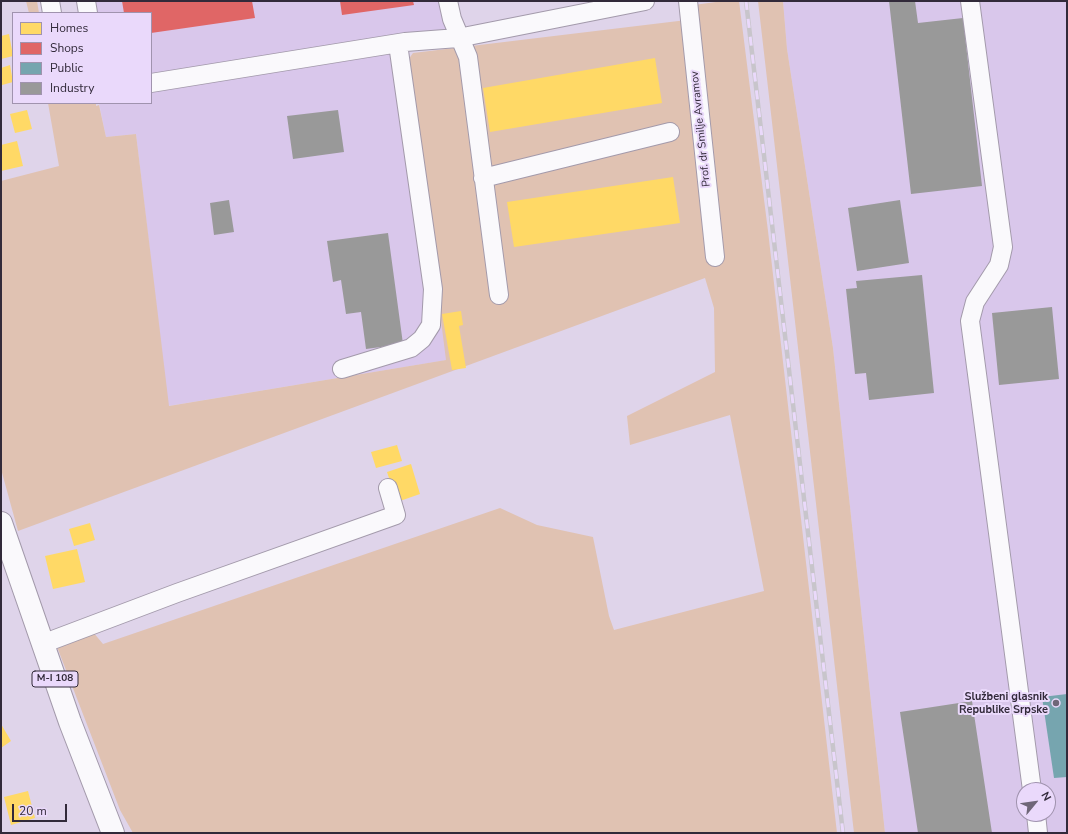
<!DOCTYPE html>
<meta charset="utf-8">
<style>
body{margin:0}
#map{position:relative;width:1068px;height:834px;overflow:hidden;background:#dfd4ea;font-family:"Nunito Sans",sans-serif}
canvas{display:block}
.frame{position:absolute;inset:0;border:2px solid #322a3a;pointer-events:none}
.legend{position:absolute;left:12px;top:12px;width:140px;height:92px;box-sizing:border-box;background:#ead9fb;border:1px solid #a093ae;margin:0;padding:5px 7px;list-style:none;font-size:12px;color:#322a3a}
.legend li{display:flex;align-items:center;gap:8px;height:20px}
.legend b{width:20px;border:1px solid #a093ae}
.north{position:absolute;left:1016px;top:782px;width:40px;height:40px;box-sizing:border-box;background:#ead9fb;border:1px solid #a093ae;border-radius:50%;rotate:61deg;font-size:11px;font-weight:700;line-height:16px;text-align:center;color:#322a3a}
.north::after{content:'';display:block;margin:auto;width:14px;height:18px;background:#6f6678;clip-path:polygon(50% 0,100% 100%,50% 72%,0 100%)}
.scale{position:absolute;left:12px;top:804px;width:55px;height:18px;box-sizing:border-box;border:2px solid #322a3a;border-top:0;padding-left:5px;font-size:12px;line-height:14px;white-space:nowrap;color:#322a3a;-webkit-text-stroke:3px #ead9fb;paint-order:stroke}
</style>
<div id="map">
<canvas width="1068" height="834"></canvas>
<div class="frame"></div>
<ul class="legend">
<li><b style="height:11px;background:#ffd966"></b>Homes</li>
<li><b style="height:11px;background:#e06666"></b>Shops</li>
<li><b style="height:11px;background:#76a5af"></b>Public</li>
<li><b style="height:11px;background:#999"></b>Industry</li>
</ul>
<div class="north">N</div>
<div class="scale">20 m</div>
</div>
<script>
const g = document.querySelector('canvas').getContext('2d');
g.lineJoin = 'round';
function paint(path, color) {
  g.fillStyle = color;
  g.fill(path, 'evenodd');
}
function poly(rows) {
  const path = new Path2D();
  for (const r of rows) {
    path.moveTo(r[0], r[1]);
    for (let i = 2; i < r.length; i += 2) path.lineTo(r[i], r[i + 1]);
  }
  return path;
}
function strokePath(path, color, width, dash) {
  g.strokeStyle = color;
  g.lineWidth = width;
  g.lineCap = dash ? 'butt' : 'round';
  g.setLineDash(dash || []);
  g.stroke(path);
}
function write(font, color, halo, rows, align = 'center') {
  g.font = font + ' "Nunito Sans",sans-serif';
  g.lineWidth = 4;
  g.setLineDash([]);
  g.textBaseline = 'middle';
  g.strokeStyle = halo;
  g.fillStyle = color;
  for (const [text, x, y, turn = 0] of rows) {
    g.save();
    g.translate(x, y);
    g.rotate((+turn || 0) * Math.PI / 180);
    g.textAlign = isNaN(turn) ? turn : align;
    if (halo) g.strokeText(text, 0, 0);
    g.fillText(text, 0, 0);
    g.restore();
  }
}
paint(poly([
 [86,1,448,1,458,38,405,43,447,360,168,406,136,134,106,137,99,103,151,103,151,13,88,13],
 [783,1,1067,1,1067,833,885,833,833,348,787,49],
 [1024,790,1048,790,1048,814,1024,814]
]), '#d9c7eb');
paint(poly([
 [26,1,37,1,39,13,29,13],
 [723,1,739,1,768,231,837,833,133,833,120,810,54,639,88,626,103,644,500,508,537,525,593,537,609,616,614,630,764,591,730,415,630,445,627,416,715,372,714,308,705,278,18,531,1,469,1,181,59,166,48,103,96,103,96,106,99,105,106,137,136,134,169,406,446,360,408,60,413,53,695,19,694,5],
 [758,1,783,1,787,49,833,348,885,833,854,833]
]), '#e0c2b2');
paint(poly([
 [9,34,13,56,1,59,1,36],
 [655,58,662,103,490,132,483,88],
 [10,65,13,82,2,85,1,68],
 [27,110,32,129,15,133,10,114],
 [17,141,23,166,1,171,1,145],
 [673,177,680,223,514,247,507,202],
 [461,311,463,325,459,326,466,368,452,370,442,314],
 [397,445,402,461,376,468,371,452],
 [411,464,420,494,397,502,387,472],
 [90,523,95,540,74,546,69,529],
 [77,549,85,582,53,589,45,556],
 [1,724,11,741,1,748],
 [28,791,35,818,11,825,4,797]
]), '#ffd966');
paint(poly([
 [122,1,252,1,255,18,151,33,151,13,124,13],
 [340,1,413,1,414,5,342,15]
]), '#e06666');
paint(poly([
 [1067,694,1067,777,1054,778,1042,697]
]), '#76a5af');
paint(poly([
 [889,1,915,1,918,23,963,18,982,186,911,194],
 [338,110,344,152,293,159,287,116],
 [229,200,234,232,214,235,210,203],
 [900,200,909,263,857,271,848,208],
 [388,233,403,344,366,349,361,312,346,314,341,280,333,282,327,241],
 [922,275,934,393,869,400,866,373,855,374,846,289,857,288,856,281],
 [1052,307,1059,379,999,385,992,313],
 [972,701,992,833,918,833,900,712]
]), '#999');
const minor = poly([
 [50,1,52,13],
 [86,1,88,13],
 [448,1,452,19,468,57,499,295],
 [688,1,715,257],
 [970,1,1003,247,999,265,975,302,970,321,1032,790],
 [151,83,405,42,458,38,645,1],
 [483,178,670,132],
 [342,369,411,348,422,339,431,325,433,289,398,44],
 [42,644,177,593,396,515,388,488],
 [1036,814,1038,833]
]);
const major = poly([
 [1,523,70,722,113,833]
]);
strokePath(minor, '#a39aab', 20);
strokePath(major, '#a39aab', 24);
strokePath(minor, '#faf9fc', 18);
strokePath(major, '#faf9fc', 22);
const rail = poly([
 [746,1,843,833]
]);
strokePath(rail, '#c8c5cb', 4.5);
strokePath(rail, '#ead9fb', 3, [9]);
for (const [x, y, r, color] of [
 [1056,703,4,"#6f6678"]
]) {
  const dot = new Path2D();
  dot.arc(x, y, r, 0, 2 * Math.PI);
  g.fillStyle = color;
  g.fill(dot);
  strokePath(dot, '#ead9fb', 1.5);
}
for (const [x, y, w] of [
 [55,679,46]
]) {
  const box = new Path2D();
  box.roundRect(x - w / 2, y - 8, w, 16, 3);
  g.fillStyle = '#ead9fb';
  g.fill(box);
  strokePath(box, '#322a3a', 1);
}
write('bold 10px', '#322a3a', null, [
 ["M-I 108",55,679]
]);
write('11px', '#322a3a', '#ead9fb', [
 ["Prof. dr Smilje Avramov",701,129,-96]
]);
write('bold 11px', '#322a3a', '#ead9fb', [
 ["Službeni glasnik",1048,697],
 ["Republike Srpske",1048,710]
], 'right');
</script>
